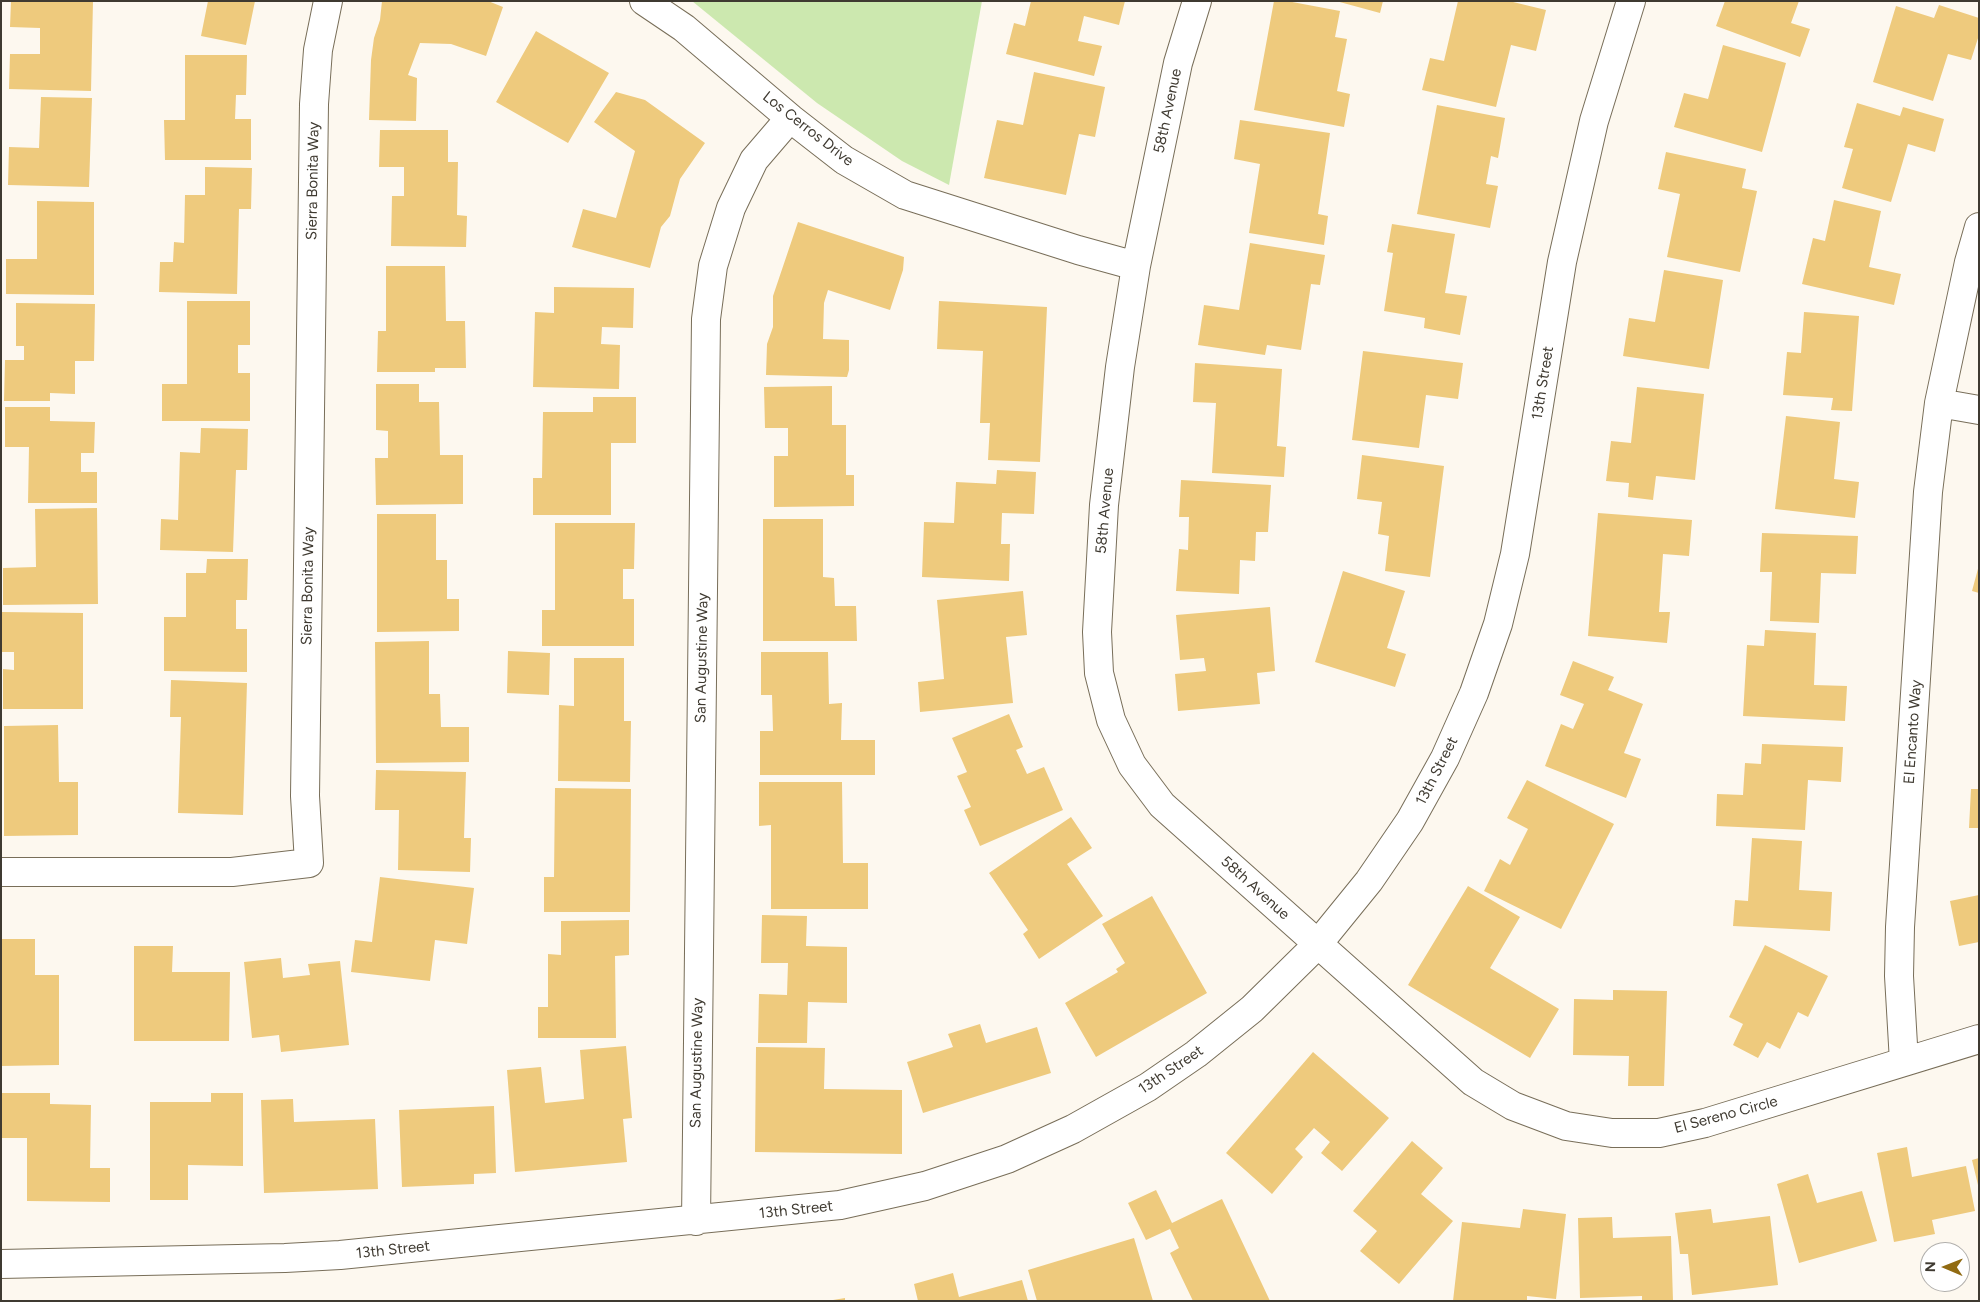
<!DOCTYPE html>
<style>
body{margin:0}
#map{position:relative;width:1980px;height:1302px;overflow:hidden;background:#fdf8ef;font-family:Figtree,sans-serif}
canvas{display:block}
.frame{position:absolute;inset:0;border:2px solid #3f3a31;pointer-events:none}
.north{position:absolute;left:1920px;top:1242px;width:50px;height:50px;box-sizing:border-box;background:#fff;border:1px solid #b2b0ad;border-radius:50%;rotate:271deg;font-size:14px;font-weight:700;line-height:20px;text-align:center;color:#3f3a31}
.north::after{content:'';display:block;margin:auto;width:18px;height:22px;background:#916b12;clip-path:polygon(50% 0,100% 100%,50% 72%,0 100%)}
</style>
<div id="map">
<canvas width="1980" height="1302"></canvas>
<div class="frame"></div>
<div class="north">N</div>
</div>
<script>
const g = document.querySelector('canvas').getContext('2d');
g.lineJoin = 'round';
function paint(path, color) {
  g.fillStyle = color;
  g.fill(path, 'evenodd');
}
function poly(rows) {
  const path = new Path2D();
  for (const r of rows) {
    path.moveTo(r[0], r[1]);
    for (let i = 2; i < r.length; i += 2) path.lineTo(r[i], r[i + 1]);
  }
  return path;
}
function strokePath(path, color, width, dash) {
  g.strokeStyle = color;
  g.lineWidth = width;
  g.lineCap = dash ? 'butt' : 'round';
  g.setLineDash(dash || []);
  g.stroke(path);
}
function write(font, color, halo, rows, align = 'center') {
  g.font = font + ' Figtree,sans-serif';
  g.lineWidth = 4;
  g.setLineDash([]);
  g.textBaseline = 'middle';
  g.strokeStyle = halo;
  g.fillStyle = color;
  for (const [text, x, y, turn = 0] of rows) {
    g.save();
    g.translate(x, y);
    g.rotate((+turn || 0) * Math.PI / 180);
    g.textAlign = isNaN(turn) ? turn : align;
    if (halo) g.strokeText(text, 0, 0);
    g.fillText(text, 0, 0);
    g.restore();
  }
}
paint(poly([
 [692,1,982,1,949,185,902,161,817,103]
]), '#cce8af');
paint(poly([
 [11,1,93,1,91,91,9,89,10,54,40,54,40,28,10,27],
 [208,1,255,1,246,45,201,36],
 [382,1,488,1,503,7,486,56,451,44,420,43,408,75,417,78,416,121,369,120,371,60,374,38,380,20],
 [1031,1,1125,1,1119,25,1084,16,1078,41,1102,46,1094,76,1006,54,1014,23,1025,26],
 [1274,1,1287,1,1340,11,1335,37,1347,39,1337,91,1350,94,1344,127,1254,110],
 [1336,1,1383,1,1380,13],
 [1458,1,1509,1,1546,10,1536,51,1511,45,1496,107,1422,90,1430,58,1444,61],
 [1725,1,1799,1,1791,23,1810,29,1800,57,1716,26],
 [1939,5,1979,18,1979,35,1971,60,1948,54,1933,101,1873,82,1896,6,1934,18],
 [536,31,609,73,568,143,496,102],
 [1723,45,1786,63,1762,152,1674,127,1684,93,1708,99],
 [185,55,247,55,246,95,236,95,235,119,251,119,251,160,165,160,164,120,185,120],
 [1034,72,1105,87,1095,137,1079,134,1066,195,984,178,997,120,1023,125],
 [616,92,645,100,705,143,680,179,670,216,661,227,650,268,572,247,583,209,616,218,635,151,594,122],
 [41,97,92,98,89,187,8,185,9,147,39,148],
 [1857,103,1900,116,1903,107,1944,119,1935,152,1908,144,1891,202,1842,188,1853,149,1844,147],
 [1437,105,1505,118,1498,158,1491,156,1486,184,1498,186,1490,228,1417,214],
 [1240,120,1330,133,1318,214,1328,216,1324,245,1249,233,1260,164,1234,159],
 [380,130,448,130,448,162,458,162,457,215,467,216,466,247,391,246,392,196,404,196,404,167,379,167],
 [1666,152,1746,169,1742,188,1757,191,1740,272,1667,257,1680,194,1658,189],
 [205,167,252,168,251,209,239,209,237,294,159,292,160,262,173,262,174,242,184,243,185,195,205,195],
 [1834,200,1881,211,1869,267,1901,274,1894,305,1802,284,1813,238,1825,241],
 [37,201,94,202,94,295,6,294,6,259,37,259],
 [798,222,904,257,903,270,890,310,828,290,824,303,823,339,849,340,849,370,847,377,766,375,767,344,773,327,773,296],
 [1392,224,1455,234,1445,293,1467,296,1460,335,1424,328,1425,318,1384,311,1393,253,1387,252],
 [1250,243,1325,255,1320,285,1311,284,1301,350,1267,345,1265,355,1198,345,1204,305,1239,310],
 [386,266,445,266,446,321,465,321,466,368,435,368,435,372,377,372,378,331,386,331],
 [1664,270,1723,280,1709,369,1623,356,1629,318,1655,322],
 [554,287,634,288,633,328,602,327,601,344,620,345,619,389,533,387,535,312,554,313],
 [187,301,250,301,250,345,238,345,238,373,250,373,250,421,162,421,162,384,187,384],
 [939,301,1047,307,1040,462,988,460,990,423,980,423,983,351,937,349],
 [16,303,95,304,94,361,75,361,75,394,50,393,50,401,4,401,5,360,24,360,24,346,16,346],
 [1804,312,1859,316,1852,411,1831,410,1833,398,1783,395,1787,352,1801,353],
 [1363,351,1463,363,1458,399,1426,395,1419,448,1352,440],
 [1195,363,1282,369,1277,446,1286,447,1284,477,1212,473,1216,403,1193,402],
 [376,384,419,384,419,402,439,402,440,455,463,455,463,504,376,505,375,458,388,458,388,431,376,430],
 [832,386,832,425,846,425,846,475,854,475,854,506,774,507,774,456,788,456,788,428,765,428,764,387],
 [1637,387,1704,394,1695,480,1656,476,1653,500,1628,497,1629,483,1606,481,1611,441,1631,443],
 [593,397,636,397,636,443,611,443,611,515,533,515,533,478,542,478,543,412,593,412],
 [5,407,50,407,50,421,95,422,94,453,81,453,81,472,97,472,97,503,28,503,29,447,5,447],
 [1786,416,1840,422,1834,479,1859,482,1855,518,1775,509],
 [201,428,248,429,247,470,236,470,233,552,160,550,161,519,178,520,180,452,200,453],
 [1362,455,1444,466,1430,577,1385,571,1389,536,1378,534,1382,502,1357,499],
 [997,470,1036,472,1034,514,1002,513,1001,544,1010,544,1009,581,922,577,924,522,954,523,956,482,996,484],
 [1181,480,1271,485,1268,532,1256,532,1255,561,1240,560,1239,594,1176,591,1179,549,1188,550,1189,517,1179,517],
 [97,508,98,604,3,605,3,568,36,567,35,509],
 [1598,513,1692,520,1689,556,1663,554,1659,612,1670,612,1667,643,1588,636],
 [377,514,436,514,436,560,447,560,447,599,459,599,459,631,377,632],
 [763,519,823,519,823,577,834,578,835,606,856,606,857,641,763,641],
 [555,523,635,523,634,569,623,569,623,599,634,599,634,646,542,646,542,610,555,610],
 [1762,533,1858,536,1856,574,1821,573,1819,623,1770,621,1772,572,1760,572],
 [207,559,248,559,247,600,236,600,236,629,247,629,247,672,164,671,164,617,186,617,186,573,206,573],
 [1979,565,1979,593,1972,591],
 [1343,571,1405,591,1387,648,1406,654,1395,687,1315,662],
 [1023,591,1027,635,1006,637,1013,703,920,712,918,682,944,679,937,600],
 [1270,607,1275,671,1257,673,1260,704,1178,711,1175,674,1206,671,1204,658,1180,660,1176,615],
 [2,612,83,613,83,709,3,709,3,669,14,670,14,652,2,652],
 [1765,630,1816,633,1814,685,1847,686,1845,721,1743,716,1747,645,1764,646],
 [429,641,429,694,440,694,441,727,469,727,469,762,376,763,375,642],
 [508,651,550,653,549,695,507,693],
 [761,652,828,652,829,704,842,703,841,740,875,740,875,775,760,775,760,731,773,731,772,695,761,695],
 [574,658,624,658,624,721,631,721,630,782,558,781,559,705,574,706],
 [1573,661,1614,677,1608,690,1643,704,1624,753,1641,759,1626,798,1545,766,1561,724,1573,729,1584,704,1560,695],
 [171,680,247,683,243,815,178,813,181,717,170,717],
 [1009,714,1023,747,1016,750,1027,774,1044,767,1063,810,980,846,964,810,971,807,957,776,967,772,952,738],
 [58,725,59,782,78,782,78,835,4,836,4,726],
 [1762,744,1843,747,1841,782,1808,780,1805,830,1716,826,1717,794,1743,795,1745,763,1761,764],
 [376,770,466,772,464,838,471,838,470,872,398,870,399,810,375,810],
 [1527,780,1614,824,1561,929,1484,891,1500,859,1510,865,1528,829,1507,818],
 [759,782,842,782,843,863,868,863,868,909,771,909,771,825,759,826],
 [555,788,631,789,630,912,544,912,544,877,554,877],
 [1971,789,1979,789,1979,828,1969,828],
 [1071,817,1092,848,1067,864,1103,916,1039,959,1023,934,1028,930,989,873],
 [1752,838,1802,841,1799,890,1832,892,1830,931,1733,926,1735,900,1748,901],
 [380,877,474,888,467,944,435,940,430,981,351,972,355,940,372,942],
 [1468,886,1520,917,1490,968,1559,1009,1530,1058,1408,985],
 [1979,895,1979,942,1959,946,1950,901],
 [1152,896,1207,993,1096,1057,1065,1003,1118,972,1116,969,1125,963,1102,924],
 [762,915,807,916,806,946,847,947,847,1003,808,1002,807,1043,758,1043,759,994,787,995,788,963,761,963],
 [629,920,629,955,615,956,616,1038,538,1038,538,1007,548,1007,548,954,561,955,561,921],
 [1,939,35,939,35,975,59,975,59,1065,1,1066],
 [1765,945,1828,976,1808,1017,1798,1012,1780,1049,1767,1042,1758,1058,1733,1045,1743,1024,1729,1017],
 [134,946,173,946,172,972,230,972,229,1041,134,1041],
 [281,958,283,978,310,975,308,964,340,961,349,1045,281,1052,279,1035,252,1038,244,962],
 [1613,990,1667,991,1664,1086,1628,1086,1629,1056,1573,1055,1574,999,1613,1000],
 [980,1024,986,1043,1037,1027,1051,1073,923,1113,907,1062,953,1047,948,1034],
 [626,1046,632,1118,623,1119,627,1162,515,1172,507,1070,541,1067,545,1103,584,1099,580,1050],
 [756,1047,825,1048,824,1089,902,1090,902,1154,755,1152],
 [1313,1052,1389,1118,1342,1171,1321,1153,1330,1142,1314,1128,1295,1149,1303,1157,1272,1194,1226,1153],
 [1,1093,50,1093,50,1104,91,1105,90,1168,110,1168,110,1202,27,1201,27,1138,1,1138],
 [211,1093,243,1093,243,1166,188,1165,188,1200,150,1200,150,1102,211,1102],
 [293,1099,294,1122,375,1119,378,1189,264,1193,261,1100],
 [494,1106,496,1173,474,1174,474,1184,402,1187,399,1110],
 [1412,1141,1443,1168,1421,1194,1453,1221,1399,1284,1360,1251,1377,1231,1353,1211],
 [1907,1147,1912,1177,1966,1166,1975,1211,1932,1220,1935,1234,1894,1242,1877,1153],
 [1979,1158,1979,1185,1978,1185,1972,1160],
 [1808,1174,1817,1203,1862,1191,1877,1241,1799,1263,1777,1184],
 [1156,1190,1172,1223,1222,1199,1270,1301,1193,1301,1170,1253,1179,1248,1170,1229,1146,1240,1128,1203],
 [1523,1209,1566,1214,1556,1299,1527,1296,1527,1301,1453,1301,1462,1222,1520,1228],
 [1711,1209,1713,1223,1770,1216,1778,1285,1692,1295,1688,1254,1680,1254,1675,1213],
 [1612,1217,1613,1238,1671,1236,1673,1301,1642,1301,1642,1296,1580,1298,1578,1218],
 [1134,1238,1153,1301,1037,1301,1028,1270],
 [953,1273,959,1297,1022,1280,1028,1301,918,1301,914,1284],
 [845,1298,845,1301,833,1301,833,1300]
]), '#eeca7d');
const minor = poly([
 [644,1,684,28,790,118,844,160,905,195,1078,250,1136,266],
 [1197,1,1178,63,1136,266,1120,367,1104,505,1097,632,1099,673,1111,720,1132,765,1162,805,1473,1082,1513,1106,1566,1126,1612,1133,1659,1133,1705,1123,1979,1039],
 [1939,403,1979,410],
 [1,872,232,872,309,863,305,796,314,104,318,50,328,1],
 [1904,1062,1899,976,1900,927,1928,492,1939,403,1969,262,1979,227],
 [696,1221,706,319,713,266,731,208,754,160,790,118],
 [1,1264,285,1258,340,1255,840,1205,925,1186,1007,1159,1073,1129,1148,1087,1196,1054,1252,1009,1317,945,1369,881,1410,821,1445,758,1474,693,1498,624,1515,554,1562,262,1594,121,1631,1]
]);
strokePath(minor, '#786e59', 30);
strokePath(minor, '#fff', 28);
write('15px', '#3f3a31', '#fff', [
 ["58th Avenue",1168,111,-78],
 ["Los Cerros Drive",808,129,38],
 ["Sierra Bonita Way",313,181,-89],
 ["13th Street",1543,383,-81],
 ["58th Avenue",1105,511,-85],
 ["Sierra Bonita Way",308,586,-89],
 ["San Augustine Way",702,658,-89],
 ["El Encanto Way",1913,732,-86],
 ["13th Street",1437,771,-63],
 ["58th Avenue",1255,888,42],
 ["San Augustine Way",697,1063,-89],
 ["13th Street",1171,1070,-34],
 ["El Sereno Circle",1726,1115,-15],
 ["13th Street",796,1210,-6],
 ["13th Street",393,1250,-6]
]);
</script>
